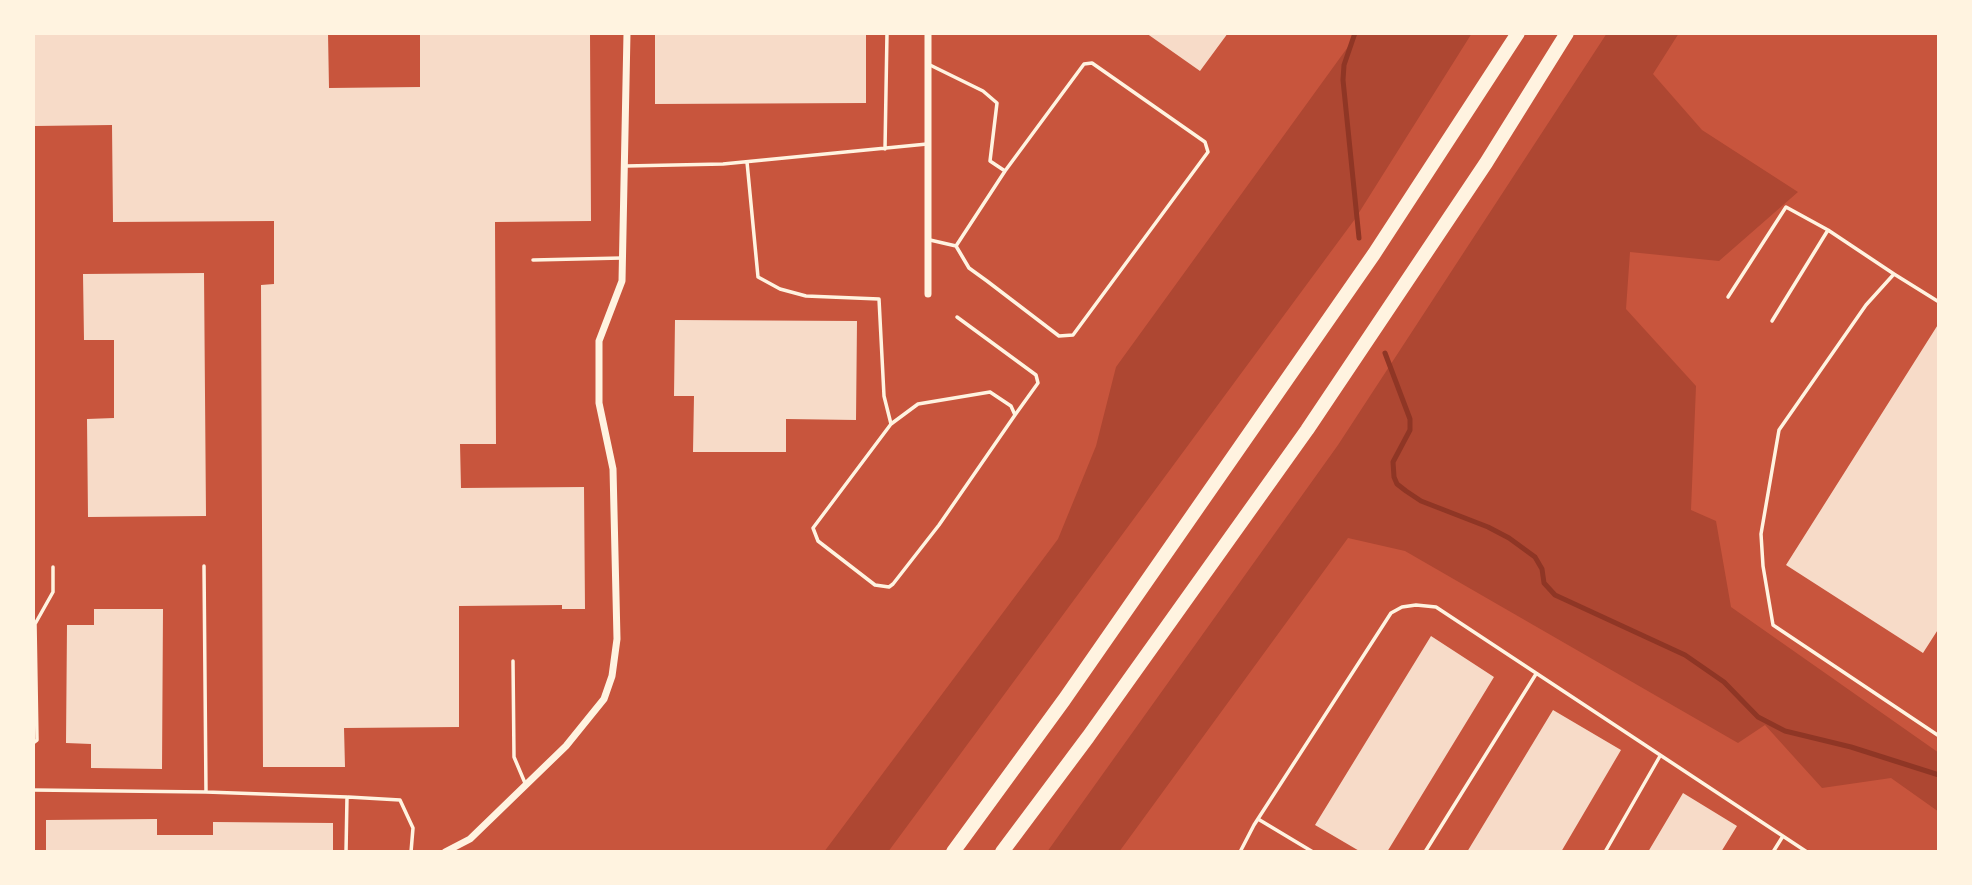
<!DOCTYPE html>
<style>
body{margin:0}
#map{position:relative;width:1972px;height:885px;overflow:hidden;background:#c8553d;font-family:"Work Sans",sans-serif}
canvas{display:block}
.frame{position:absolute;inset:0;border:35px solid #fff3e0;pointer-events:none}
</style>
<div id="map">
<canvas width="1972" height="885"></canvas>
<div class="frame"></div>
</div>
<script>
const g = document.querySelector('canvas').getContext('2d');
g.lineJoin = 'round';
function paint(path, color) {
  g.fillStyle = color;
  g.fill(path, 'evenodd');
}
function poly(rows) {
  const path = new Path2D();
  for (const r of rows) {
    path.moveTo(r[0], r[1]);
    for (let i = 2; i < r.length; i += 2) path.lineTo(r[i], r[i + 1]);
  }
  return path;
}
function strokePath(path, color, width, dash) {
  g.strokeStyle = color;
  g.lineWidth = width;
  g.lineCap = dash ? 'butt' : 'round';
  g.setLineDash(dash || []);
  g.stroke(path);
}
paint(poly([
 [1358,33,1472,33,1355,219,888,852,824,852,1058,539,1096,446,1116,367],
 [1607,33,1679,33,1653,74,1702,130,1798,192,1719,261,1630,252,1626,309,1696,386,1691,510,1716,521,1731,607,1939,753,1939,812,1891,778,1822,788,1765,725,1738,743,1405,551,1348,538,1119,852,1047,852,1338,445]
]), '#ae4732');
strokePath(poly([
 [1355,33,1344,65,1343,80,1359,238],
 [1385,353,1410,419,1410,430,1393,462,1394,477,1397,484,1406,491,1421,501,1488,527,1509,538,1535,557,1542,569,1544,583,1555,595,1685,655,1724,682,1758,717,1785,731,1851,747,1939,775]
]), '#8f3625', 5);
paint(poly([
 [34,33,328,33,329,88,420,87,420,33,590,33,591,221,495,222,496,444,460,444,461,488,584,487,585,609,562,609,562,605,459,606,459,727,344,728,345,767,263,767,261,285,274,284,274,221,113,222,112,125,35,126],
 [655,33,866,33,866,103,655,104],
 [1146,33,1228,33,1200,71],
 [204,273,206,516,88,517,87,419,114,418,114,340,84,340,83,274],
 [675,320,857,321,856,420,786,419,786,452,693,452,694,396,674,396],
 [1939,323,1939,628,1923,653,1786,565],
 [94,609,163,609,162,769,91,768,91,744,66,743,67,625,94,625],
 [1431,636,1494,677,1387,852,1361,852,1315,825],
 [1553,710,1621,750,1561,852,1467,852],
 [1683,793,1737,826,1721,852,1648,852],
 [157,819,157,835,213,835,213,822,333,823,333,852,46,852,46,820]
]), '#f7dbc8');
strokePath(poly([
 [885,149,887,33],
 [747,162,758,277,780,289,806,296,879,299,884,396,891,424],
 [626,166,723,164,927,144],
 [930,240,956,246,969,268,987,281,1059,336,1073,335,1208,152,1205,142,1092,63,1084,64,1005,171,990,161,997,103,983,91,930,65],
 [956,246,1005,171],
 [533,260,622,258],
 [1728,297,1786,207,1828,230],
 [1939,302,1894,274,1866,305,1779,430,1761,534,1763,566,1773,625,1939,736],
 [957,317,1036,375,1038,383,1015,415],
 [1772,321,1828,230,1894,274],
 [990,392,1011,406,1015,415,939,525,893,584,889,587,875,585,818,541,813,528,891,424,918,404,990,392],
 [204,566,206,792],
 [513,661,514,757,525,783],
 [33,743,37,740,35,624,53,592,53,567],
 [33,790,206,792,347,797,346,852],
 [348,797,400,800,413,828,411,852],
 [1258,819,1313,852],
 [1240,852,1254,825,1391,613,1402,607,1416,605,1436,607,1807,852],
 [1425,852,1536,674],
 [1605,852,1660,756],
 [1773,852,1783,836]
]), '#fff3e0', 3.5);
strokePath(poly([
 [928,33,928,294],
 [445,852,470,839,566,746,604,699,612,676,617,639,613,469,599,403,599,341,622,281,627,33]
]), '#fff3e0', 7);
strokePath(poly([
 [953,852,1064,700,1374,254,1518,33],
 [1002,852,1088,737,1307,430,1486,163,1567,33]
]), '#fff3e0', 14);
</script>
